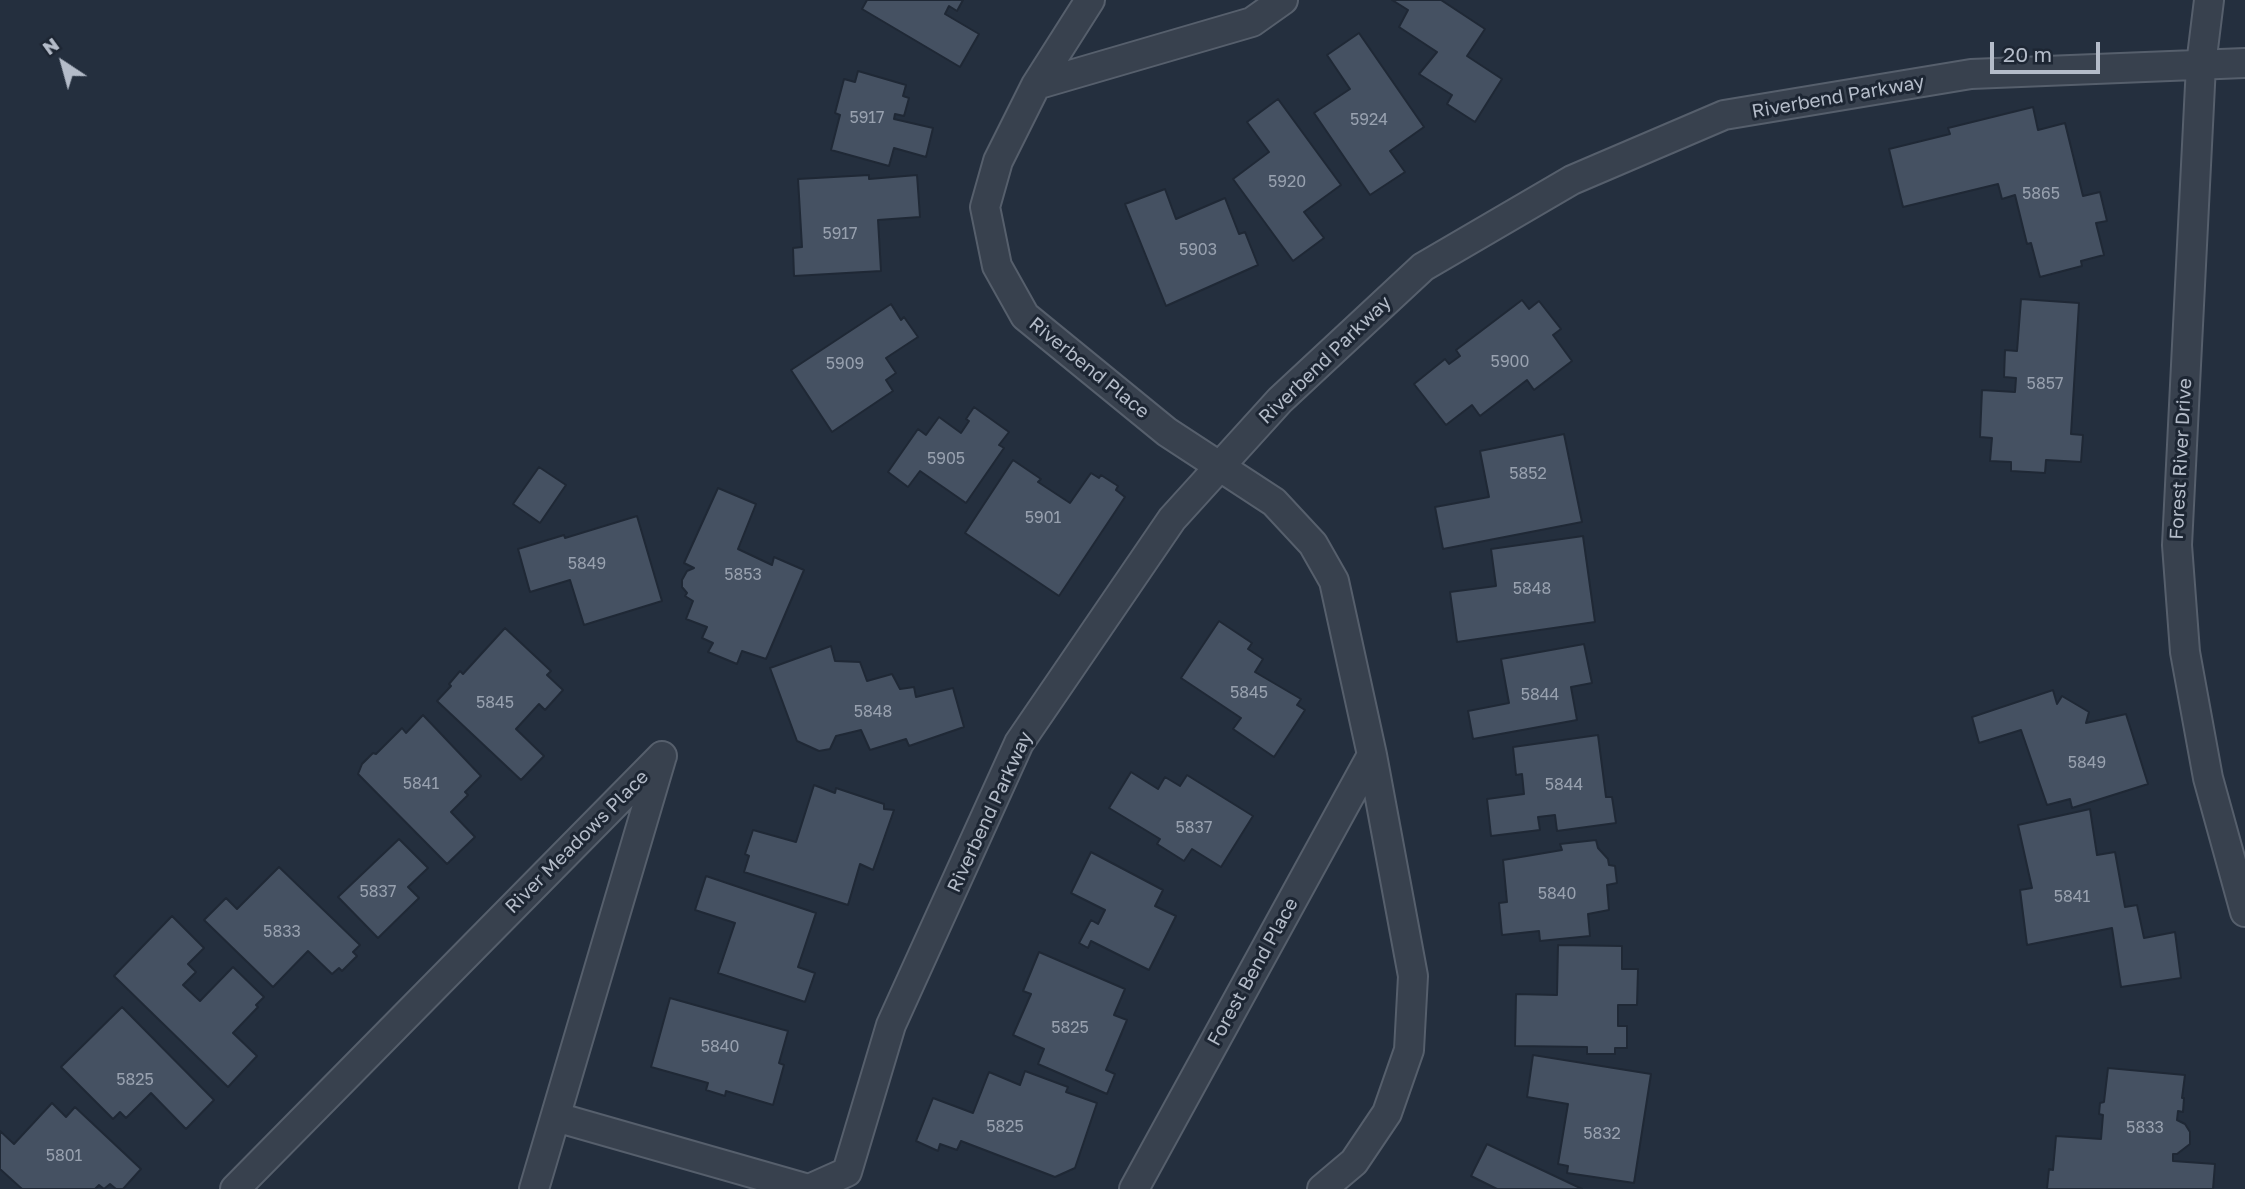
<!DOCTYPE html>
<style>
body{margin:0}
#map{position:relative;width:2245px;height:1189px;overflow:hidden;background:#242f3e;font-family:"Golos Text",sans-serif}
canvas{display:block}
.north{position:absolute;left:28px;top:28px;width:70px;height:70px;-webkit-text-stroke:5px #1d2633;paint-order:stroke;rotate:324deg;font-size:19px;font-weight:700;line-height:28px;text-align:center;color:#b4bcc9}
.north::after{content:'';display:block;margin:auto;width:24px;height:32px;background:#b4bcc9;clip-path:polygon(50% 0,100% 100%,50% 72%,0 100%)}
.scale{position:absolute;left:1990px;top:42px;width:110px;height:32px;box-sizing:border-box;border:4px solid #b4bcc9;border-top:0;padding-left:9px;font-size:21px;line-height:24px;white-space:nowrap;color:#b4bcc9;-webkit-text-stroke:5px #1d2633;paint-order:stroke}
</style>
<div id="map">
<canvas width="2245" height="1189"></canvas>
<div class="north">N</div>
<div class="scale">20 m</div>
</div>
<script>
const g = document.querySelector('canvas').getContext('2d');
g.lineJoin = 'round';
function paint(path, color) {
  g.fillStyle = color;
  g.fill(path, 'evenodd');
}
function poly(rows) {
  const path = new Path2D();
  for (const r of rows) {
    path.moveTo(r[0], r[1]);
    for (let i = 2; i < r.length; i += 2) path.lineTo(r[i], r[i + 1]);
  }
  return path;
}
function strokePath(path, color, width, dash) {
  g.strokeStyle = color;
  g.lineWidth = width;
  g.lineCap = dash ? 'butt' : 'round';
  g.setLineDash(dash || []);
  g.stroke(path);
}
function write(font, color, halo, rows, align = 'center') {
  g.font = font + ' "Golos Text",sans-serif';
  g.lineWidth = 6;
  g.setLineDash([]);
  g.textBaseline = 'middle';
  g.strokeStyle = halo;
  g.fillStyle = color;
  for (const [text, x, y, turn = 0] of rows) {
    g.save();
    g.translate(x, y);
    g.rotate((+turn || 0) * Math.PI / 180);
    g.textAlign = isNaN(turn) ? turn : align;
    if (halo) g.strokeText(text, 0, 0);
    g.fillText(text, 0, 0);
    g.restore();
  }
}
const building = poly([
 [867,0,963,0,957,11,949,6,945,14,979,34,960,67,862,9,867,0],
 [1392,0,1441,0,1485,29,1467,56,1502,79,1475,122,1447,104,1452,95,1419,74,1437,52,1399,27,1408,10,1392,0],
 [1359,33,1424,127,1390,151,1405,172,1370,195,1314,113,1350,89,1327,55,1359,33],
 [858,71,906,85,903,96,909,98,904,116,895,114,894,119,933,128,926,157,894,148,889,166,831,150,840,115,835,113,844,79,855,82,858,71],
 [1278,99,1341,185,1304,212,1324,238,1293,261,1233,179,1269,152,1247,122,1278,99],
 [2033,107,2038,130,2065,123,2083,196,2100,192,2107,221,2096,223,2104,255,2081,261,2082,266,2040,277,2031,243,2027,244,2015,195,2002,199,1998,184,1903,207,1889,149,1950,134,1948,128,2033,107],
 [869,175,869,179,917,175,920,217,878,220,881,271,794,276,793,248,802,247,798,179,869,175],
 [1165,189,1176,219,1225,198,1239,234,1245,232,1258,265,1166,306,1125,204,1165,189],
 [2021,299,2079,303,2071,434,2083,435,2081,462,2046,460,2045,473,2011,471,2011,462,1990,461,1992,438,1980,437,1982,390,2015,392,2016,378,2004,377,2005,350,2017,351,2021,299],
 [1522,300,1529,309,1539,301,1561,329,1553,335,1572,361,1534,390,1527,380,1480,416,1472,405,1446,425,1414,384,1445,359,1449,364,1460,356,1456,350,1522,300],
 [891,304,901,320,904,317,918,337,886,358,896,373,886,380,893,391,832,432,791,370,891,304],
 [974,407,1009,432,999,445,1004,448,966,503,920,471,908,487,888,472,918,429,926,435,939,417,961,433,969,421,966,419,974,407],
 [1564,434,1582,522,1443,549,1435,507,1489,497,1480,451,1564,434],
 [1013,460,1041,479,1038,482,1070,503,1091,473,1099,478,1101,475,1118,486,1116,490,1125,497,1059,596,965,533,1013,460],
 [539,467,566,485,540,523,513,504,539,467],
 [718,488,756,504,738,549,772,565,774,557,804,570,766,659,742,651,737,664,708,652,713,643,702,638,707,627,686,619,693,601,685,596,687,593,682,587,682,580,687,571,694,568,684,563,718,488],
 [637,516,662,601,584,625,570,580,530,592,518,549,564,535,565,538,637,516],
 [1583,536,1595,622,1457,642,1450,592,1496,586,1491,549,1583,536],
 [1219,621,1252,643,1248,649,1263,659,1255,672,1301,699,1297,705,1305,710,1274,757,1233,729,1241,718,1181,678,1219,621],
 [505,628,551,671,547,675,563,690,545,710,539,704,516,729,544,756,521,780,437,701,451,686,449,684,460,671,463,674,505,628],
 [1584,644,1592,683,1571,687,1577,720,1473,739,1468,711,1509,703,1501,659,1584,644],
 [831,646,835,661,860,662,867,681,892,674,900,689,914,687,916,697,953,688,964,727,909,746,906,739,870,750,861,730,836,736,830,749,819,751,797,741,770,668,831,646],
 [2053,690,2057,704,2062,696,2089,712,2086,723,2126,714,2148,784,2072,808,2070,799,2047,805,2021,730,1979,743,1972,717,2053,690],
 [423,715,481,776,465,792,468,795,451,812,475,837,447,864,358,774,362,764,373,753,376,754,402,728,406,733,423,715],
 [1598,735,1606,797,1612,797,1616,823,1557,831,1555,815,1538,817,1540,830,1491,836,1487,799,1524,794,1522,774,1516,775,1513,747,1598,735],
 [1131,772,1158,789,1165,777,1180,786,1187,775,1253,816,1221,867,1192,849,1184,861,1157,844,1160,839,1109,808,1131,772],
 [814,785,835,793,836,788,884,804,884,809,894,810,873,870,860,864,848,905,744,872,749,856,745,854,753,830,796,842,814,785],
 [2090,809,2097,855,2115,852,2125,907,2137,905,2144,938,2175,932,2181,978,2121,987,2112,928,2027,945,2020,890,2032,888,2018,825,2090,809],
 [399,839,428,868,408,887,419,898,378,938,338,897,399,839],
 [1596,840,1598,848,1608,859,1609,865,1615,866,1617,883,1607,885,1609,910,1588,914,1590,936,1540,941,1539,931,1502,935,1499,903,1507,902,1503,860,1562,850,1560,844,1596,840],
 [1091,852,1163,890,1155,906,1176,916,1149,970,1091,941,1088,948,1079,943,1091,920,1098,924,1105,910,1071,893,1091,852],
 [279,867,360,945,353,952,357,956,342,971,339,968,332,974,308,951,273,987,204,920,226,898,237,909,279,867],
 [706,876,816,913,798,967,815,973,805,1002,718,973,735,923,695,910,706,876],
 [172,916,204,948,188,964,196,972,183,985,200,1001,233,967,264,997,256,1005,258,1007,233,1033,257,1056,228,1087,114,976,172,916],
 [1558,945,1622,946,1622,969,1638,969,1637,1005,1618,1005,1618,1026,1627,1026,1627,1048,1615,1048,1615,1054,1587,1054,1587,1047,1515,1046,1516,994,1557,995,1558,945],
 [1039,952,1125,989,1114,1015,1127,1020,1106,1070,1115,1074,1107,1094,1038,1064,1044,1049,1013,1035,1031,994,1023,991,1039,952],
 [670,998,788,1031,779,1063,784,1065,773,1105,726,1091,725,1096,706,1090,708,1083,651,1067,670,998],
 [122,1007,214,1100,186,1129,151,1093,126,1118,120,1112,113,1119,61,1067,122,1007],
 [1533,1055,1651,1074,1634,1183,1567,1173,1568,1166,1558,1164,1568,1104,1527,1097,1533,1055],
 [2108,1068,2185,1075,2182,1098,2184,1098,2183,1112,2178,1111,2177,1120,2185,1124,2190,1132,2190,1144,2177,1154,2173,1154,2173,1161,2215,1164,2213,1189,2047,1189,2049,1169,2053,1170,2056,1136,2101,1139,2103,1115,2099,1114,2100,1103,2104,1102,2108,1068],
 [1025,1071,1068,1087,1066,1092,1097,1103,1075,1168,1055,1177,961,1141,957,1150,940,1144,938,1151,916,1141,933,1098,973,1113,989,1072,1020,1085,1025,1071],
 [52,1103,66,1117,75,1107,141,1169,123,1189,116,1189,110,1184,104,1189,99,1185,95,1189,22,1189,0,1169,0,1131,14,1144,52,1103],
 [1487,1144,1582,1189,1497,1189,1471,1176,1487,1144]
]);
paint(building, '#455162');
strokePath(building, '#1f2835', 2);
const street = poly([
 [1090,0,1036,85,998,161,985,207,997,266,1025,316,1167,432,1274,502,1313,544,1334,581,1372,755,1413,976,1409,1050,1387,1113,1354,1162,1322,1189],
 [2209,0,2201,65,2177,545,2185,652,2208,778,2245,912],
 [1036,85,1252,22,1283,0],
 [556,1117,808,1189],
 [235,1189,662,756],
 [534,1189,661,759],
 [809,1189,847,1172,891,1025,1019,743,1172,519,1280,400,1423,267,1572,180,1724,115,1971,74,2245,63],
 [1134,1189,1372,755]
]);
strokePath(street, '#565f6c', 32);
strokePath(street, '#38414e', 28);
write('16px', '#98a1af', null, [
 ["5917",867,118],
 ["5924",1369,120],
 ["5920",1287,182],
 ["5865",2041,194],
 ["5917",840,234],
 ["5903",1198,250],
 ["5900",1510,362],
 ["5909",845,364],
 ["5857",2045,384],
 ["5905",946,459],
 ["5852",1528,474],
 ["5901",1043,518],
 ["5849",587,564],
 ["5853",743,575],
 ["5848",1532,589],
 ["5845",1249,693],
 ["5844",1540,695],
 ["5845",495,703],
 ["5848",873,712],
 ["5849",2087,763],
 ["5841",421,784],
 ["5844",1564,785],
 ["5837",1194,828],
 ["5837",378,892],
 ["5840",1557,894],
 ["5841",2072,897],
 ["5833",282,932],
 ["5825",1070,1028],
 ["5840",720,1047],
 ["5825",135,1080],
 ["5825",1005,1127],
 ["5833",2145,1128],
 ["5832",1602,1134],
 ["5801",64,1156]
]);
write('19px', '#b4bcc9', '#1d2633', [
 ["Riverbend Parkway",1838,97,-10],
 ["Riverbend Parkway",1325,360,-44],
 ["Riverbend Place",1089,368,39],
 ["Forest River Drive",2181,459,-87],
 ["Riverbend Parkway",990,812,-65],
 ["River Meadows Place",577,842,-45],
 ["Forest Bend Place",1253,972,-61]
]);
</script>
